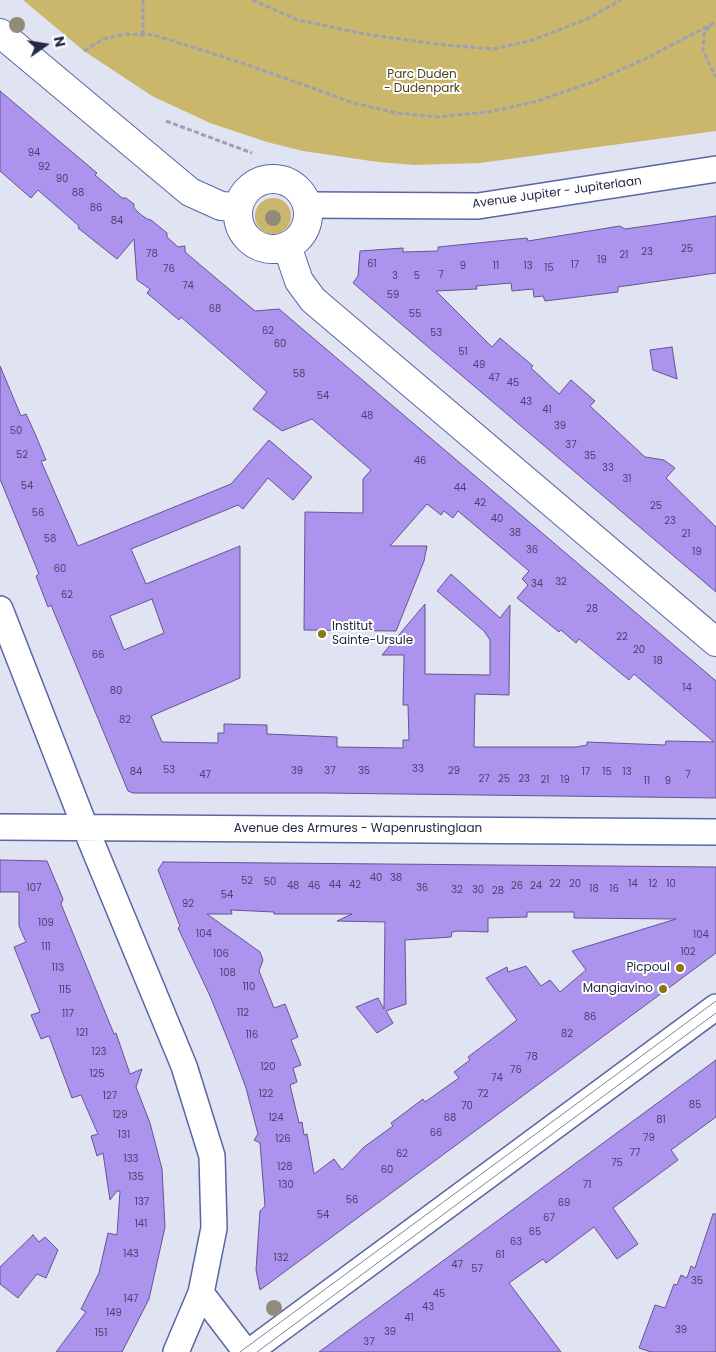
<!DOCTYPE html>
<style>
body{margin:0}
#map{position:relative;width:716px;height:1352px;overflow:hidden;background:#e0e3f2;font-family:Poppins,sans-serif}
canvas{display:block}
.north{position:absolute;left:20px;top:20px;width:50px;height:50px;-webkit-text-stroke:4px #fff;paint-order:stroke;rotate:77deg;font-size:14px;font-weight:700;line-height:20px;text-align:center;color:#242944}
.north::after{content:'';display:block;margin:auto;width:18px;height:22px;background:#242944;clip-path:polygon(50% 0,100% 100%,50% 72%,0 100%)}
</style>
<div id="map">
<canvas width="716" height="1352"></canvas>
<div class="north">N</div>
</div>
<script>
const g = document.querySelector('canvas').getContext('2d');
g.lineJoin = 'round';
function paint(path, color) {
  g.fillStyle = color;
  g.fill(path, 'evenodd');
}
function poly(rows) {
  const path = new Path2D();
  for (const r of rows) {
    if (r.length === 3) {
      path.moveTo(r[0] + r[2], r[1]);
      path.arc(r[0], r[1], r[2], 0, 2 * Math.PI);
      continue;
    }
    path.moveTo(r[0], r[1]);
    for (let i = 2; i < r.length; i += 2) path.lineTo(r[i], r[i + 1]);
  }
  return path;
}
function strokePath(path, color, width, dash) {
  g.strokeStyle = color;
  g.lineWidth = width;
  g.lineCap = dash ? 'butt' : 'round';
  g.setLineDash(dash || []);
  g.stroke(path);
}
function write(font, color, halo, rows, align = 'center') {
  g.font = font + ' Poppins,sans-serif';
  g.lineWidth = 4;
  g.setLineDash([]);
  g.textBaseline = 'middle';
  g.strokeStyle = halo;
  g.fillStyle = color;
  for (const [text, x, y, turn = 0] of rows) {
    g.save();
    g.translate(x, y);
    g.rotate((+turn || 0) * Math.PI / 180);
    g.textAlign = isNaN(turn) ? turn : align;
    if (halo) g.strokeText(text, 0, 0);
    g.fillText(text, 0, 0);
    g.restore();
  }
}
paint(poly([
 [23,0,716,0,716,131,480,163,414,165,378,162,303,151,267,142,210,123,152,96,84,51],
 [273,216,18]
]), '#cab76b');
const building = poly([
 [0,91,97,173,95,175,122,198,126,198,134,204,134,208,140,214,147,219,151,220,167,233,167,237,178,247,185,246,185,252,255,311,279,309,716,681,716,798,323,793,133,793,128,791,51,605,48,607,36,576,39,574,0,479,0,366,21,416,26,414,36,436,46,460,41,461,78,546,231,484,269,440,312,477,293,500,268,478,243,509,238,505,131,549,146,584,240,546,240,678,151,716,162,742,218,743,218,733,224,733,224,724,267,725,267,734,337,737,337,747,403,748,403,740,409,740,408,705,403,705,404,655,382,655,425,604,425,674,490,675,490,640,484,631,437,591,451,574,500,618,510,605,509,695,475,694,474,747,576,747,587,745,587,742,665,745,666,741,714,742,634,674,629,680,579,639,576,643,561,630,559,632,517,598,528,585,522,579,529,571,458,511,453,518,444,511,441,515,427,504,390,546,427,546,424,561,396,631,304,630,305,512,363,513,363,479,371,470,312,419,282,431,253,409,267,392,181,317,179,320,147,293,150,289,137,280,134,239,117,259,78,228,79,226,38,190,31,198,0,171,0,91],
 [152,599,164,633,124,650,110,616,152,599],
 [716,216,716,273,618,287,618,292,545,301,543,296,534,297,533,289,512,291,511,283,476,286,477,289,436,291,492,347,500,338,533,366,531,368,559,394,571,380,595,401,590,406,645,457,664,460,675,468,666,478,716,527,716,592,353,283,358,276,360,251,403,248,403,252,438,251,438,247,527,238,528,241,620,226,625,229,716,216],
 [672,347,677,379,653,370,650,350,672,347],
 [0,860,47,861,63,899,61,904,114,1034,116,1033,130,1074,142,1069,136,1087,150,1123,162,1169,165,1227,149,1299,122,1352,56,1352,86,1312,81,1309,99,1273,108,1233,117,1235,120,1191,117,1191,110,1200,103,1153,97,1156,91,1136,98,1134,81,1095,72,1098,49,1036,41,1039,31,1015,40,1012,14,947,26,942,19,926,19,892,0,892,0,860],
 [163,862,716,867,716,953,260,1290,256,1270,260,1211,265,1206,260,1143,254,1140,258,1134,246,1088,232,1050,210,996,178,928,180,926,158,870,163,862],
 [231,910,274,912,274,914,352,914,337,921,385,922,384,1009,378,998,356,1007,377,1033,393,1023,386,1011,406,1004,405,940,451,937,452,932,458,931,488,932,488,918,527,917,527,912,574,912,574,918,676,919,572,951,586,970,560,992,550,980,541,986,526,966,508,972,507,967,486,978,517,1020,468,1057,470,1060,454,1072,459,1078,425,1102,423,1099,391,1123,393,1126,364,1147,342,1170,334,1159,314,1174,307,1134,304,1135,302,1122,299,1123,290,1085,297,1082,293,1068,301,1065,291,1040,298,1037,285,1004,274,1008,259,971,263,960,260,952,207,914,232,914,231,910],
 [716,1060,716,1117,671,1150,678,1160,613,1208,638,1244,617,1259,594,1227,546,1263,543,1259,509,1283,561,1352,319,1352,716,1060],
 [713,1214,716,1214,716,1352,651,1352,639,1348,655,1305,665,1308,674,1284,677,1285,681,1275,687,1278,691,1266,695,1268,713,1214],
 [33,1235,39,1242,45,1237,58,1250,46,1278,37,1274,18,1298,0,1284,0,1267,33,1235]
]);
paint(building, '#ac93ee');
strokePath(building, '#655393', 1);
const street = poly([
 [307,205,478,206,716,169],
 [0,609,85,827,184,1066,212,1156,214,1228,201,1293,176,1352],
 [0,827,716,832],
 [201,1293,246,1352],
 [249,1352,716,1007]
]);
const secondary = poly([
 [0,33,190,192,221,206,238,207],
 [273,214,35],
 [287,246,299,281,313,300,716,642]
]);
strokePath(street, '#5a65a4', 28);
strokePath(secondary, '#5a65a4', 30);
strokePath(poly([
 [252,0,298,20,365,34,444,45,493,49,530,41,587,19,621,0],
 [709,26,704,34,703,51,716,77],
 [143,35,143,0],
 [84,51,103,39,126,34,154,35,245,64,351,102,396,113,438,117,488,112,534,102,593,82,645,59,716,22],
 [166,121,252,153]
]), '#9ca0b3', 3, [5, 2.5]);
strokePath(street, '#fff', 25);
strokePath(secondary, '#fff', 28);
strokePath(poly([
 [240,1352,716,1001],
 [257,1352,716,1013]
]), '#808499', 1);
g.fillStyle = '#908c79';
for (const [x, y] of [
 [17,25],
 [273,218],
 [274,1308]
]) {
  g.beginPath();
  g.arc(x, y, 8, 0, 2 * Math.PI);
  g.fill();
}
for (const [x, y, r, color] of [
 [322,634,5,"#8a7518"],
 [680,968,5,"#8a7518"],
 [663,989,5,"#8a7518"]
]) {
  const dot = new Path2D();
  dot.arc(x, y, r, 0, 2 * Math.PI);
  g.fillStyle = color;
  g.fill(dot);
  strokePath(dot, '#fff', 2);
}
write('10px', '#46446e', null, [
 ["94",34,153],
 ["92",44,167],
 ["90",62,179],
 ["88",78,193],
 ["86",96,208],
 ["84",117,221],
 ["25",687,249],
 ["23",647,252],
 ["78",152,254],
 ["21",624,255],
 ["19",602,260],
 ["61",372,264],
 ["17",575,265],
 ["9",463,266],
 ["11",496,266],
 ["13",528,266],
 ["15",549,268],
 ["76",169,269],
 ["7",441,275],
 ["3",395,276],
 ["5",417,276],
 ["74",188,286],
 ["59",393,295],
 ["68",215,309],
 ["55",415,314],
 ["62",268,331],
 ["53",436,333],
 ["60",280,344],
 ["51",463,352],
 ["49",479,365],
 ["58",299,374],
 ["47",494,378],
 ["45",513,383],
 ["54",323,396],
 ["43",526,402],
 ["41",547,410],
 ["48",367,416],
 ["39",560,426],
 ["50",16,431],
 ["37",571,445],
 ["52",22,455],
 ["35",590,456],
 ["46",420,461],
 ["33",608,468],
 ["31",627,479],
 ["54",27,486],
 ["44",460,488],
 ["42",480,503],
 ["25",656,506],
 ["56",38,513],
 ["40",497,519],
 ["23",670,521],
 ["38",515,533],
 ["21",686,534],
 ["58",50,539],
 ["36",532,550],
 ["19",697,552],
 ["60",60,569],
 ["32",561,582],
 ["34",537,584],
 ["62",67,595],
 ["28",592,609],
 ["22",622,637],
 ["20",639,650],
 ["66",98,655],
 ["18",658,661],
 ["14",687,688],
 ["80",116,691],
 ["82",125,720],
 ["33",418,769],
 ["53",169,770],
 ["39",297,771],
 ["37",330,771],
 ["35",364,771],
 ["29",454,771],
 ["84",136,772],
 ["17",586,772],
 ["15",607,772],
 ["13",627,772],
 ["47",205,775],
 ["7",688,775],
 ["27",484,779],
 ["25",504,779],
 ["23",524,779],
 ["21",545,780],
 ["19",565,780],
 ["11",647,781],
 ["9",668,781],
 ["40",376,878],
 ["38",396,878],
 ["52",247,881],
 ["50",270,882],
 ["22",555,884],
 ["20",575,884],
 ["14",633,884],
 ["12",653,884],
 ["10",671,884],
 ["44",335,885],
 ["42",355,885],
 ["48",293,886],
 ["46",314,886],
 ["26",517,886],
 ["24",536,886],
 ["107",34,888],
 ["36",422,888],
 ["18",594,889],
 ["16",614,889],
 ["32",457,890],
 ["30",478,890],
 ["28",498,891],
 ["54",227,895],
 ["92",188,904],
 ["109",46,923],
 ["104",204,934],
 ["104",701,935],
 ["111",46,947],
 ["102",688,952],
 ["106",221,954],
 ["113",58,968],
 ["108",228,973],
 ["110",249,987],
 ["115",65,990],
 ["112",243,1013],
 ["117",68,1014],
 ["86",590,1017],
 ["121",82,1033],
 ["82",567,1034],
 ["116",252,1035],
 ["123",99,1052],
 ["78",532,1057],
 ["120",268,1067],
 ["76",516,1070],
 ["125",97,1074],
 ["74",497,1078],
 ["122",266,1094],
 ["72",483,1094],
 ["127",110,1096],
 ["85",695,1105],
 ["70",467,1106],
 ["129",120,1115],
 ["124",276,1118],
 ["68",450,1118],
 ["81",661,1120],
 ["66",436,1133],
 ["131",124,1135],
 ["79",649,1138],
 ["126",283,1139],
 ["77",635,1153],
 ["62",402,1154],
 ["133",131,1159],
 ["75",617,1163],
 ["128",285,1167],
 ["60",387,1170],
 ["135",136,1177],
 ["130",286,1185],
 ["71",587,1185],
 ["56",352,1200],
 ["137",142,1202],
 ["69",564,1203],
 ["54",323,1215],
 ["67",549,1218],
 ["141",141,1224],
 ["65",535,1232],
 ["63",516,1242],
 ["143",131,1254],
 ["61",500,1255],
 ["132",281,1258],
 ["47",457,1265],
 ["57",477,1269],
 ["35",697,1281],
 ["45",439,1294],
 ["147",131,1299],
 ["43",428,1307],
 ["149",114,1313],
 ["41",409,1318],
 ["39",681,1330],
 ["39",390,1332],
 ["151",101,1333],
 ["37",369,1342]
]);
write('12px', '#4e4416', '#fff', [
 ["Parc Duden",422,75],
 ["- Dudenpark",422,89]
]);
write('12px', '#242944', '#fff', [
 ["Avenue Jupiter - Jupiterlaan",557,193,-8],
 ["Avenue des Armures - Wapenrustinglaan",358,829]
]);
write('12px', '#242944', '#fff', [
 ["Institut",332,627,"left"],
 ["Sainte-Ursule",332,641,"left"],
 ["Picpoul",670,968],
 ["Mangiavino",653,989]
], 'right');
</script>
